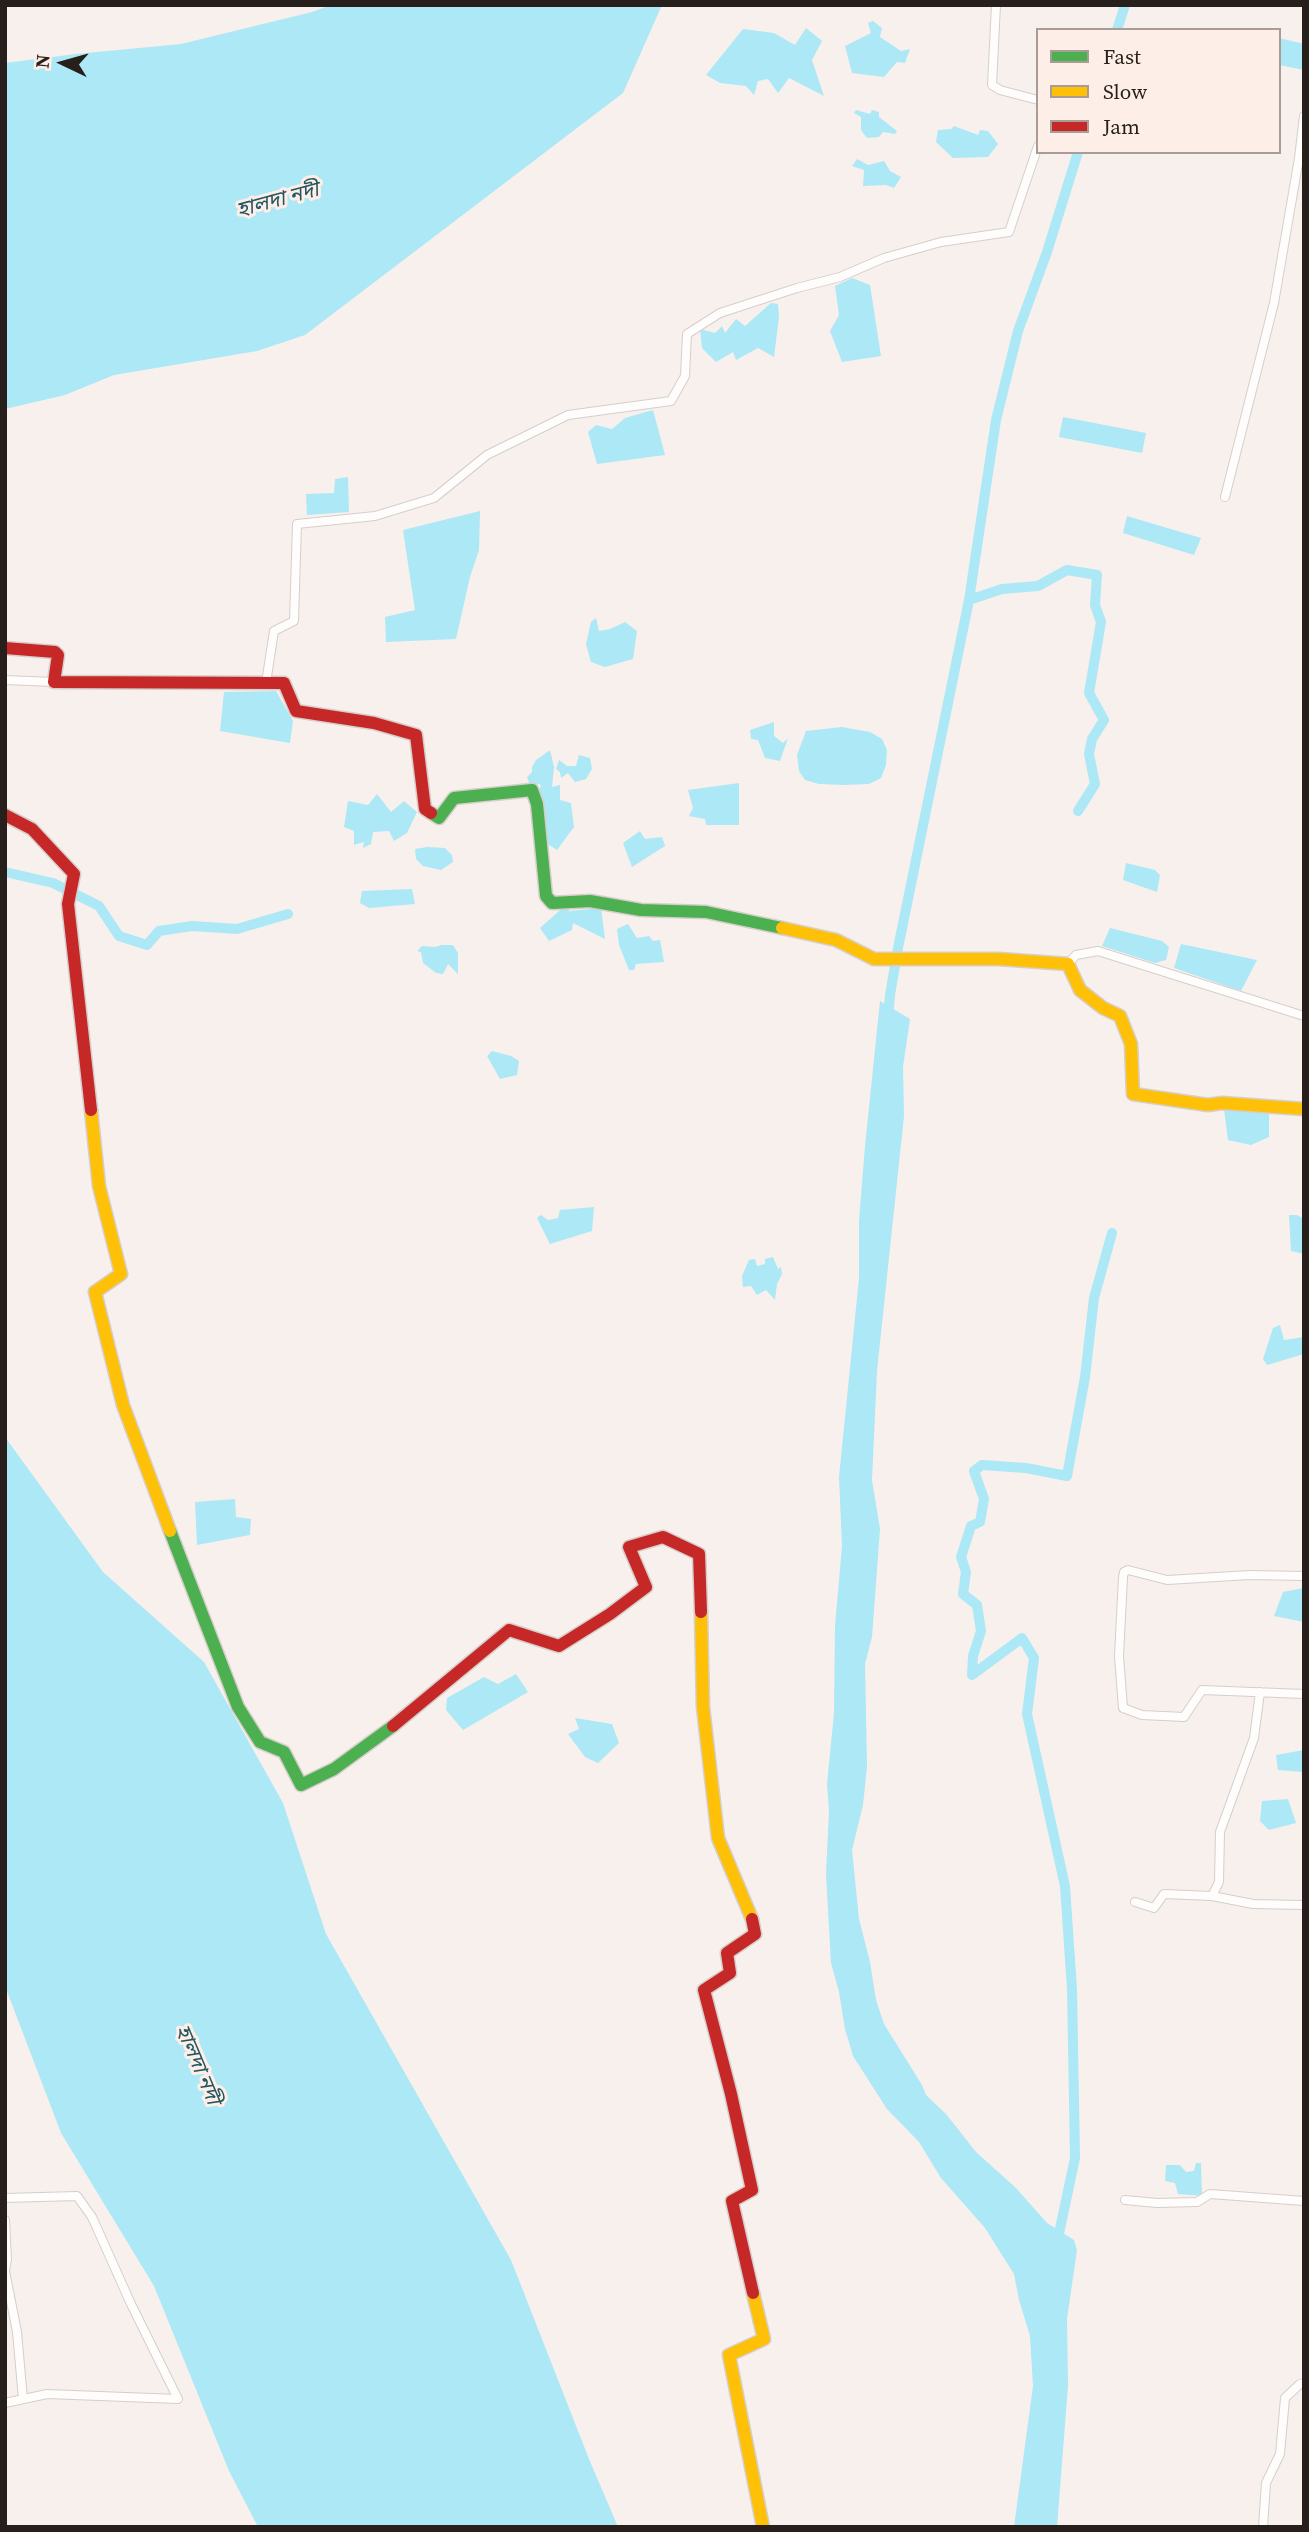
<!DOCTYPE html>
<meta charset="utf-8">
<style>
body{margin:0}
#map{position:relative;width:1309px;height:2532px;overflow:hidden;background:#f8f0ed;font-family:"Source Serif 4",serif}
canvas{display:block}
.frame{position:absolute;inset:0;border:7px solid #271f1b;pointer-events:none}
.legend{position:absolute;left:1036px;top:28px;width:245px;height:126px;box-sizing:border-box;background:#fdefe8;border:2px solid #a79c96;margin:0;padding:9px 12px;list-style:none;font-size:21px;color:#271f1b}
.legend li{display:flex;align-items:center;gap:14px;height:35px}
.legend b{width:35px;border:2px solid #a79c96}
.north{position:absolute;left:28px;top:28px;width:70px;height:70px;-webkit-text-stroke:5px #fdefe8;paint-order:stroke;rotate:275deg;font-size:19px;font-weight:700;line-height:28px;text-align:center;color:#271f1b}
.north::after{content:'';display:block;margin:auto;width:24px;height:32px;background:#271f1b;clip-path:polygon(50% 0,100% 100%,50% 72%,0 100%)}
</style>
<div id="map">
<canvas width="1309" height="2532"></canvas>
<div class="frame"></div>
<ul class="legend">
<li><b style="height:9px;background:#4caf50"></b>Fast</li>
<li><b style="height:9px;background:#ffc107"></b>Slow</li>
<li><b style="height:9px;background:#c62828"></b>Jam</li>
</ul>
<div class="north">N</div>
</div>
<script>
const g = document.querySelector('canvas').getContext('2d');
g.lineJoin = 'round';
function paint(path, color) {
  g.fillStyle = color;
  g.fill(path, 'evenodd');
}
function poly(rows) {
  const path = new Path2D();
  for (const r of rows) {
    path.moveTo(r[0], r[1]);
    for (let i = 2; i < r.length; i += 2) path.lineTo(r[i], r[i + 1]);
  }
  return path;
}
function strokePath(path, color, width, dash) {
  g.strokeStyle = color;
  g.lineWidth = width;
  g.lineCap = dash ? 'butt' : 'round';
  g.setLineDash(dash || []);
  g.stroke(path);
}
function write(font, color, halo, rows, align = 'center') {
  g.font = font + ' "Source Serif 4","Noto Sans Bengali",serif';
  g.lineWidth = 6;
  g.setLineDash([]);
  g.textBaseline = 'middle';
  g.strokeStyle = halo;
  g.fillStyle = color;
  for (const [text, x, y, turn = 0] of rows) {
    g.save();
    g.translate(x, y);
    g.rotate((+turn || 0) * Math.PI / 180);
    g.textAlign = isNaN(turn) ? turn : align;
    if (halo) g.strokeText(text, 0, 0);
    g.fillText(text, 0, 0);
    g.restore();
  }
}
paint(poly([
 [331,5,662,5,623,93,305,335,257,351,114,375,65,395,5,409,5,63,76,54,181,44,312,12],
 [873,21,882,28,880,37,901,51,910,49,905,63,897,62,884,77,852,73,845,46,871,33,868,23],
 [806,28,822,41,812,60,824,96,789,78,778,93,768,79,758,81,754,95,746,86,720,83,706,75,743,29,774,33,795,45],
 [1279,38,1304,44,1304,70,1279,65],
 [856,110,870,114,872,110,879,112,879,117,897,131,895,134,883,132,879,137,867,138,861,130,861,117,854,113],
 [954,126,978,135,980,130,988,131,998,144,988,157,953,158,936,142,938,130,951,129],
 [857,159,868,165,884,161,890,171,901,177,894,188,886,185,863,186,864,170,852,166],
 [852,278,870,285,881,356,842,362,830,331,839,315,835,286],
 [771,303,778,304,779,317,774,357,758,348,736,360,733,352,716,362,702,348,700,329,715,333,722,326,725,333,736,319,745,326],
 [653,410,665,455,597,464,588,432,596,425,612,429,625,418],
 [1063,417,1146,433,1142,453,1059,437],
 [348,477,349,512,307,515,306,494,334,493,335,479],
 [480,511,479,550,470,577,456,639,386,642,385,617,415,610,403,530],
 [1127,516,1201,538,1194,555,1123,533],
 [596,618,599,631,610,629,625,622,637,631,633,659,605,667,591,662,586,644,591,622],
 [276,691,293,721,290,743,220,731,224,692],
 [774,722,774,736,783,743,788,738,780,761,765,758,758,740,751,739,750,730],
 [842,727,870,732,882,739,887,750,886,765,881,778,869,784,844,785,819,784,805,780,799,771,797,755,806,731],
 [550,750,554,767,552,787,560,785,560,800,571,803,574,827,557,850,543,841,536,790,541,787,540,784,530,785,527,777,532,772,532,767,536,760],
 [579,755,590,758,592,769,586,779,575,782,568,773,561,778,560,772,556,769,559,760,567,766,576,766],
 [739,783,739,825,706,825,705,819,689,816,693,808,688,790],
 [377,794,391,812,404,801,417,812,407,833,394,841,389,831,373,832,371,844,363,848,364,842,354,845,354,831,344,827,348,801,368,805],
 [640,831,645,839,662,837,665,846,632,867,623,843],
 [427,847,445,848,452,855,453,862,441,870,423,866,416,859,415,849],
 [1126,863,1155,870,1160,875,1157,892,1123,880],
 [412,889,415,904,369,908,360,903,362,891],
 [567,904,569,911,601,908,605,939,573,923,572,930,549,941,540,928],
 [628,924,637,938,649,936,653,941,660,940,664,962,636,964,634,970,629,970,619,945,617,929],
 [1110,928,1162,941,1169,947,1166,960,1155,963,1102,946],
 [1181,944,1257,960,1241,991,1174,968],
 [442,945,453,945,458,953,458,974,448,964,443,974,436,973,423,963,421,952,417,951,422,946,435,947],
 [880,1001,910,1019,903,1067,904,1116,877,1371,872,1480,880,1529,872,1637,865,1664,867,1767,863,1805,852,1850,859,1919,870,1962,876,2000,884,2024,922,2085,926,2095,946,2114,976,2152,1016,2188,1047,2223,1074,2240,1077,2250,1067,2319,1068,2386,1057,2527,1014,2527,1033,2386,1030,2336,1019,2300,1014,2274,985,2228,941,2178,919,2142,887,2109,853,2056,845,2029,839,1992,831,1963,826,1874,829,1811,827,1784,834,1713,835,1626,842,1546,839,1477,859,1278,859,1221,865,1146],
 [492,1051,511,1056,519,1061,517,1075,500,1079,487,1056],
 [1236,1105,1269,1114,1269,1137,1251,1145,1228,1140,1224,1109],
 [594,1207,592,1231,550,1244,537,1218,541,1215,548,1220,558,1218,560,1210],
 [1289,1215,1297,1215,1304,1219,1304,1254,1291,1251],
 [773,1257,778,1269,781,1267,782,1274,777,1284,775,1300,766,1290,757,1295,751,1286,743,1287,742,1276,749,1260,755,1259,757,1266,765,1264,765,1259],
 [1280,1325,1284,1340,1304,1337,1304,1354,1267,1365,1263,1359,1273,1328],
 [5,1437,103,1572,204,1662,283,1803,326,1934,511,2260,589,2459,618,2527,258,2527,229,2471,154,2286,61,2133,5,1986],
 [235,1499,236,1517,251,1519,250,1535,197,1545,195,1502],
 [1304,1588,1304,1622,1274,1616,1283,1592],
 [516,1674,528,1692,463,1730,446,1710,447,1698,484,1677,498,1684],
 [575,1718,612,1724,619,1743,598,1763,585,1757,568,1734,579,1729],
 [1304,1750,1304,1772,1278,1770,1276,1755],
 [1288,1799,1296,1823,1269,1830,1260,1821,1262,1801],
 [1196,2163,1201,2163,1202,2196,1178,2194,1175,2183,1165,2181,1166,2165,1180,2165,1186,2172,1194,2171]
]), '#ace8f5');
strokePath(poly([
 [1117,30,1125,5],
 [969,600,1002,589,1038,586,1067,570,1097,575,1095,605,1101,622,1089,693,1104,720,1092,739,1089,754,1095,784,1078,811],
 [5,872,53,883,99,906,119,936,147,945,159,931,192,926,237,929,288,914],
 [888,1019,890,995,898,948,969,600,996,420,1018,331,1047,252,1078,152],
 [1057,2243,1075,2158,1072,1989,1065,1886,1027,1714,1034,1658,1022,1638,972,1675,973,1656,981,1631,977,1605,963,1594,966,1572,961,1557,971,1526,980,1522,984,1499,974,1471,982,1465,1026,1468,1067,1476,1085,1377,1094,1298,1112,1233]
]), '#ace8f5', 10);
const street = poly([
 [996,5,992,85,1000,90,1038,100],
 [1225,497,1274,303,1299,158,1304,116],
 [5,680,54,682],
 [266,683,274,631,294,621,297,524,375,516,434,498,487,455,568,415,671,401,685,376,687,334,720,313,797,288,840,277,884,258,941,242,1009,232,1038,146],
 [1068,964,1076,955,1098,951,1304,1016],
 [1304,1576,1250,1575,1167,1580,1128,1570,1124,1572,1123,1577,1119,1656,1123,1708,1142,1715,1184,1717,1202,1690,1304,1694],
 [1212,1896,1219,1882,1220,1832,1254,1738,1260,1692],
 [1135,1902,1154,1908,1164,1894,1212,1896,1253,1904,1304,1905],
 [5,2198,77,2196,92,2217,131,2304,178,2399,47,2394,5,2403],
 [1125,2200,1157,2203,1197,2202,1210,2194,1304,2201],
 [5,2220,7,2260,5,2270],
 [5,2271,17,2332,23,2399],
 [1263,2527,1266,2483,1280,2454,1285,2398,1300,2384,1304,2383]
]);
const fast = poly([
 [431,813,439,818,454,798,532,790,537,804,546,896,552,903,590,901,641,910,706,912,782,928],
 [170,1531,238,1707,260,1742,284,1752,301,1785,334,1769,393,1726]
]);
const slow = poly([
 [782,928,836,940,874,959,999,959,1068,964,1080,990,1103,1008,1120,1016,1131,1044,1133,1094,1208,1105,1222,1103,1304,1109],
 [91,1110,99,1186,121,1274,95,1292,123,1405,170,1531],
 [701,1612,703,1707,718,1838,752,1919],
 [753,2293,764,2339,729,2355,763,2527]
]);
const jam = poly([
 [5,648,55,652,58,655,54,682,284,683,296,711,374,723,416,735,425,809,431,813],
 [5,815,32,829,74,874,68,904,91,1110],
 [393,1726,509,1630,559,1646,610,1614,646,1587,629,1547,663,1537,699,1554,701,1612],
 [752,1919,755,1934,727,1953,730,1973,704,1990,731,2094,752,2190,732,2201,753,2293]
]);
strokePath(street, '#d6ceca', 10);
strokePath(fast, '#d6ceca', 15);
strokePath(slow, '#d6ceca', 15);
strokePath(jam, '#d6ceca', 15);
strokePath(street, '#fefdfc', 8);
strokePath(fast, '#4caf50', 12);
strokePath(slow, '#ffc107', 12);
strokePath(jam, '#c62828', 12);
write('italic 21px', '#235661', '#fdefe8', [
 ["হালদা নদী",278,201,-15],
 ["হালদা নদী",197,2065,67]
]);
</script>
